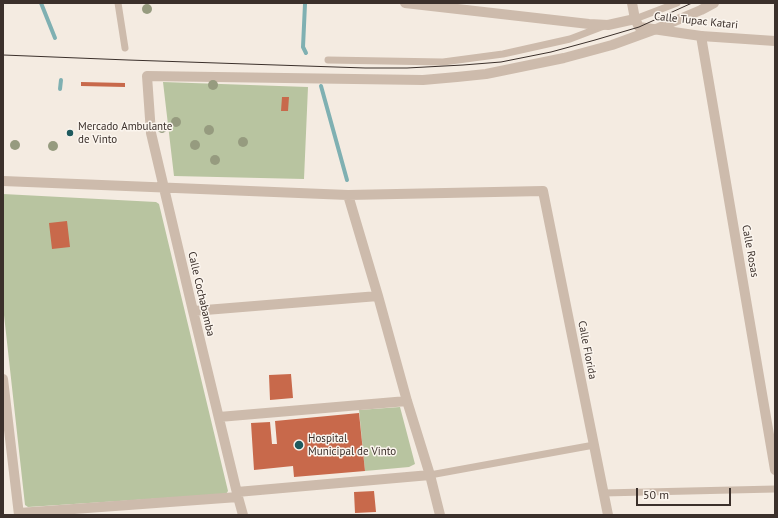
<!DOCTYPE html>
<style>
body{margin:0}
#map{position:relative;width:778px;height:518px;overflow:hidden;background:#f4ebe1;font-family:"PT Sans",sans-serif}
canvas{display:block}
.frame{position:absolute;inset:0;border:4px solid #3b302b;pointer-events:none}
.scale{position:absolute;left:636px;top:488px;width:95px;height:18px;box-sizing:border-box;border:2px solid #3b302b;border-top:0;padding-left:5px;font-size:12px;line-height:14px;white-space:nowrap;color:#3b302b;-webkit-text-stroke:3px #fbf5ee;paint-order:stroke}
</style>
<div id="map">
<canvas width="778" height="518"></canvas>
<div class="frame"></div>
<div class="scale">50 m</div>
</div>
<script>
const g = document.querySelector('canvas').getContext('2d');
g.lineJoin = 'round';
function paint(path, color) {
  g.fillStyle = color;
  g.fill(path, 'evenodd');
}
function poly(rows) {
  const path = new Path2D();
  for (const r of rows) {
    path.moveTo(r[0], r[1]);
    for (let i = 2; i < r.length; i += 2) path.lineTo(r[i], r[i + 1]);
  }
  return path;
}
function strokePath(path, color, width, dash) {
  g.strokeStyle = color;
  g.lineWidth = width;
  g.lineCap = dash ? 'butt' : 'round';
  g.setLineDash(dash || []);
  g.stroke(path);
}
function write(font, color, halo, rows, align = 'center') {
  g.font = font + ' "PT Sans",sans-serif';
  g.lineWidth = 3;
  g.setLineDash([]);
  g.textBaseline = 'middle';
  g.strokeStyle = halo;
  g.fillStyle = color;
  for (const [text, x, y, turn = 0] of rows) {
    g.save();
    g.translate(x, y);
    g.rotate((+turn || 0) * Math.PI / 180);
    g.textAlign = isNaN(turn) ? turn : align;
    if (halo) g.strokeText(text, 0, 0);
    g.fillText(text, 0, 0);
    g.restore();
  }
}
paint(poly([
 [163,82,308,87,304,179,174,176],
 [3,194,156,202,159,204,228,491,226,494,28,507,25,505,3,306],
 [400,407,415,464,409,467,365,471,359,410]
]), '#b8c4a0');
strokePath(poly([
 [41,3,55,38],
 [305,4,303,47,306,53],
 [321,86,347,180],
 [60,89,61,80]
]), '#7fb0b2', 4);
paint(poly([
 [81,82,125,83,125,87,81,86],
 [282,97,289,97,288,111,281,111],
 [67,221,70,247,52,249,49,223],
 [291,374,293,398,270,400,269,375],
 [359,413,365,471,294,477,293,466,254,470,251,423,270,422,272,444,277,444,275,421],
 [374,491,376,512,355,513,354,492]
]), '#c8694b');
strokePath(poly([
 [118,3,125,48],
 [635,19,677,3],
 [328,60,443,62,503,54,570,39,604,26],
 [430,475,594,445],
 [603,493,775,489]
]), '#cdbbac', 7);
strokePath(poly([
 [405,3,589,24,608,25,635,19],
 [701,36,775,41],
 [3,181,348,195,543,191,608,515],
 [348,195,378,296,407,401,430,475,440,515],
 [193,311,378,296],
 [3,379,19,515],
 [219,417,407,401],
 [237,492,430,475],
 [19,513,238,497],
 [243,515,238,497,193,311,151,133,147,76,423,80,457,77,486,74,564,58,612,45,656,29,701,10,714,3]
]), '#cdbbac', 10);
strokePath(poly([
 [632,3,635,19,639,27,701,36,775,470]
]), '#cdbbac', 10);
strokePath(poly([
 [3,55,128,60,365,68,407,68,463,65,501,62,551,52,595,40,639,27,692,3]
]), '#3b302b', 1);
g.fillStyle = '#969b7f';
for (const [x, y] of [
 [147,9],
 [213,85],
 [176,122],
 [162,128],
 [209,130],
 [243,142],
 [15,145],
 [195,145],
 [53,146],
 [215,160]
]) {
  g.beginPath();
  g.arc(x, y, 5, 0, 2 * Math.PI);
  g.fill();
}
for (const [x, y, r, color] of [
 [70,133,4,"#1f5a5e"],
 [299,445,5,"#1f5a5e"]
]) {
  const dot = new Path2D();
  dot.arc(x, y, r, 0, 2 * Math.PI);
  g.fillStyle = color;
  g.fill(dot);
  strokePath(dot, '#fbf5ee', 1.5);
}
write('11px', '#3b302b', '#fbf5ee', [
 ["Calle Tupac Katari",696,21,6],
 ["Calle Rosas",750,251,80],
 ["Calle Cochabamba",201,294,77],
 ["Calle Florida",587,350,79]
]);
write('11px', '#3b302b', '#fbf5ee', [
 ["Mercado Ambulante",78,127],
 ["de Vinto",78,140],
 ["Hospital",308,439],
 ["Municipal de Vinto",308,452]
], 'left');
</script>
